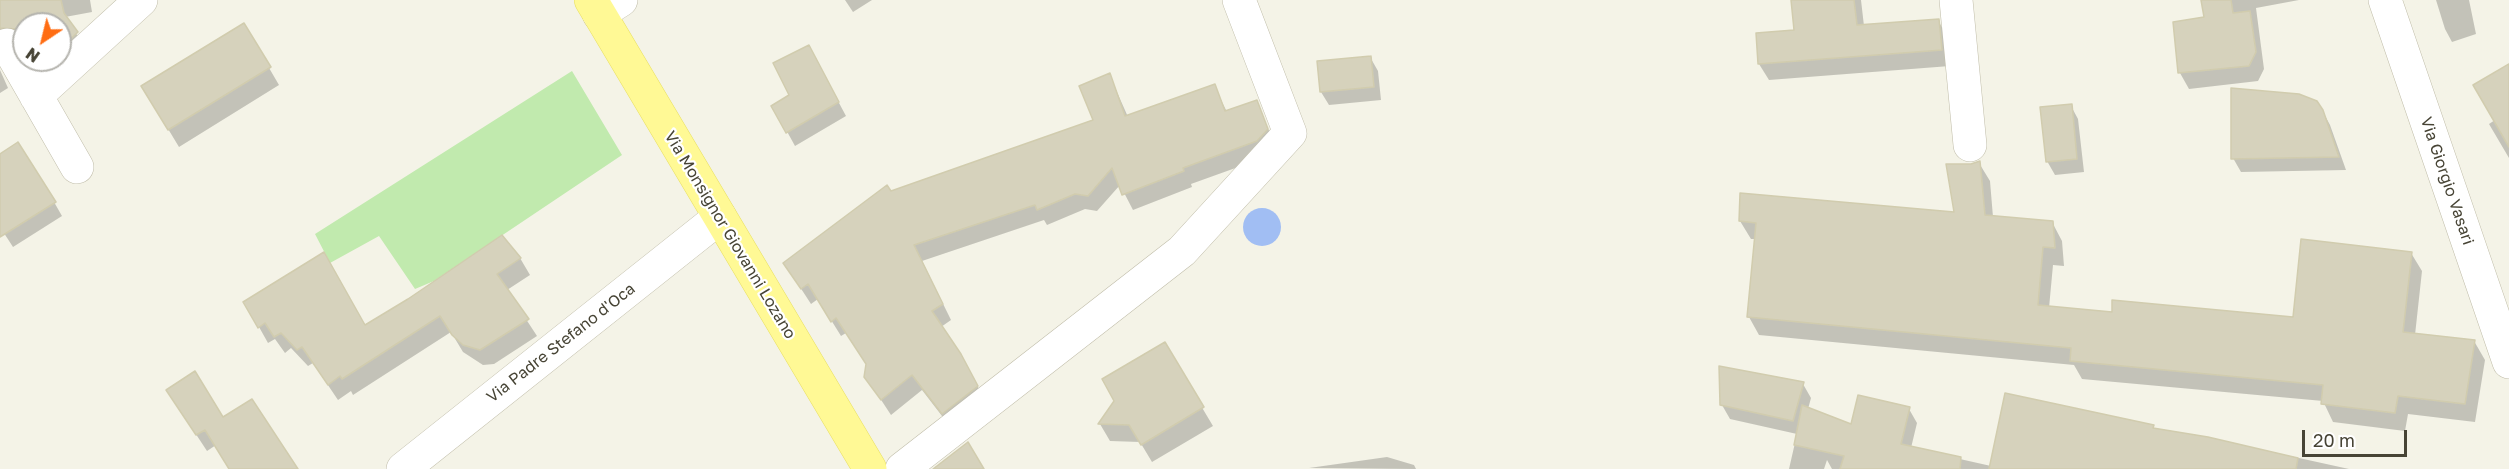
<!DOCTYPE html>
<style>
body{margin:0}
#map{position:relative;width:2509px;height:469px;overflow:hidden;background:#f4f3e7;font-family:"Golos Text",sans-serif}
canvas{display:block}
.north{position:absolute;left:12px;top:12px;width:60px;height:60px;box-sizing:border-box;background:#fff;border:2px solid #b5b4ae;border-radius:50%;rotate:215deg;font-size:16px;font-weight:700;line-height:24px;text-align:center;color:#474435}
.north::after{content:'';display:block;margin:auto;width:21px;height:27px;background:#ff6d13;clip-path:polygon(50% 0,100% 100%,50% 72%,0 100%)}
.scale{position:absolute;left:2302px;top:430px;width:105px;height:27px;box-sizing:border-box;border:3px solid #474435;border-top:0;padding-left:8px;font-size:18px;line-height:21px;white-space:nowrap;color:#474435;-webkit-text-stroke:4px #fff;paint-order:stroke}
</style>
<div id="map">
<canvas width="2509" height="469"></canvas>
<div class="north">N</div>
<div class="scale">20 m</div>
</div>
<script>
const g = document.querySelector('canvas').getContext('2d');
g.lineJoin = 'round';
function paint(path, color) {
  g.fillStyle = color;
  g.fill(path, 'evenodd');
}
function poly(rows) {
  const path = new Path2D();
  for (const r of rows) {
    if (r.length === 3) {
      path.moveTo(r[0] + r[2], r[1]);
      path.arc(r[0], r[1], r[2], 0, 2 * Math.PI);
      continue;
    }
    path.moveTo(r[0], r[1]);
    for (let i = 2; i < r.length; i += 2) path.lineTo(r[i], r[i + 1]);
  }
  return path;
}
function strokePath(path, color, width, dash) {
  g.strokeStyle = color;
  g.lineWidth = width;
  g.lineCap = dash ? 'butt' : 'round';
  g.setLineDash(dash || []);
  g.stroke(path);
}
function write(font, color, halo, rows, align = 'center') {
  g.font = font + ' "Golos Text",sans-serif';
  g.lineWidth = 4.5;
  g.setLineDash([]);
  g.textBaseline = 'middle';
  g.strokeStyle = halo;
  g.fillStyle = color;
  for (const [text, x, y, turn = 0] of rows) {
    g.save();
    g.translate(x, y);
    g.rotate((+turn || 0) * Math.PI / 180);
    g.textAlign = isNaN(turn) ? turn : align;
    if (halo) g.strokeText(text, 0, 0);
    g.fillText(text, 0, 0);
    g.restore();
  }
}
paint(poly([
 [572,71,622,155,434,281,415,289,379,236,330,263,315,234]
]), '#c1eaae');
paint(poly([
 [1262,227,19]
]), '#a1bef3');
paint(poly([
 [0,0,90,0,92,12,65,17,87,50,52,82,38,60,60,60,60,24,24,24,24,45,0,54],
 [845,0,872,0,853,12],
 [1793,0,1861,0,1864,26,1938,20,1947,37,1950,66,1769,80,1759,64,1796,31],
 [2203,0,2299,0,2256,8,2264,69,2258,81,2189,89,2180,73,2175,23,2206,19],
 [2436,0,2469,0,2476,34,2452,42,2445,29],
 [244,25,279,85,179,147,153,104],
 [1370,57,1378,71,1381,100,1329,105,1321,92],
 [816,60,846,116,795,146,773,106,791,95],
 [2509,66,2509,158,2489,124,2495,120],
 [0,70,8,88,0,93],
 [1109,74,1128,117,1214,86,1227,112,1256,102,1276,146,1266,157,1191,184,1192,187,1133,210,1120,185,1097,211,1085,209,1047,225,1044,220,922,261,951,320,941,327,970,371,986,403,952,429,922,390,891,415,866,377,868,366,846,333,841,336,818,299,811,304,785,264,890,193,1095,121],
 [2071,106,2078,119,2084,172,2055,175,2047,161],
 [2322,110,2330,125,2346,170,2241,172,2233,158],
 [0,155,54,202,62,216,13,247,0,227],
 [1979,163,1990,181,1993,217,2052,222,2062,241,2064,266,2053,265,2049,308,2113,313,2295,319,2411,253,2422,271,2415,335,2474,341,2485,360,2475,422,2408,414,2405,431,2333,422,2323,401,2082,379,2074,365,1759,335,1749,317,1756,239,1751,239,1740,221,1956,214,1971,165],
 [520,258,530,275,507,290,537,336,494,364,483,365,463,352,451,332,353,395,351,391,338,400,313,363,308,366,291,348,285,353,275,339,268,343,245,302,364,326],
 [1164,344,1213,426,1152,462,1140,442,1110,441,1100,424],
 [1803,384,1811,398,1808,409,1852,426,1909,409,1917,423,1911,448,1991,466,2153,426,2155,430,2208,438,2349,469,1832,469,1827,460,1824,469,1789,469,1797,434,1730,419,1722,405],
 [178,407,223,419,296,469,230,469,216,445,207,451],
 [1387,457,1414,465,1416,469,1309,468]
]), '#0003');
const building = poly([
 [0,0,61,0,64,13,78,32,60,49,60,24,24,24,24,37,16,29,0,28,0,0],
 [1791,0,1854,0,1857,25,1939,19,1942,50,1758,64,1756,33,1794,30,1791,0],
 [2201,0,2231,0,2233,13,2250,11,2256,52,2249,66,2178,73,2173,22,2204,17,2201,0],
 [244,23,271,67,168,130,141,86,244,23],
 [809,45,839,102,786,133,771,106,789,95,773,63,809,45],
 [1371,56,1374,87,1320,92,1317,61,1371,56],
 [2509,64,2509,147,2473,85,2509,64],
 [1110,73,1125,116,1215,84,1225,111,1257,100,1268,129,1257,141,1183,168,1184,171,1122,195,1112,168,1088,196,1075,194,1037,210,1035,205,914,245,943,304,932,311,961,354,978,386,942,414,912,375,881,400,864,377,866,364,836,318,831,322,808,284,801,289,783,263,887,185,891,191,1093,120,1079,86,1110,73],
 [2231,88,2299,94,2317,101,2323,110,2339,157,2231,159,2231,88],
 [2072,104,2077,159,2046,162,2040,107,2072,104],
 [18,142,56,202,0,237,0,154,18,142],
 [1980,161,1985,215,2053,221,2055,248,2043,247,2038,305,2112,312,2112,300,2293,317,2301,239,2412,252,2403,332,2475,340,2465,404,2398,396,2395,413,2321,404,2323,385,2070,361,2071,348,1747,317,1756,223,1739,221,1740,193,1954,212,1946,164,1971,164,1980,161],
 [502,235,521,258,497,274,529,319,480,350,463,345,452,335,440,316,342,379,340,376,328,385,302,347,297,350,281,333,274,337,265,323,258,328,243,302,324,252,365,325,408,299,502,235],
 [1165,342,1204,407,1141,445,1129,425,1098,424,1114,401,1102,379,1165,342],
 [1719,366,1804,382,1793,421,1720,405,1719,366],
 [195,371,223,417,252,399,298,469,229,469,205,430,196,435,166,390,195,371],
 [2005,393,2154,425,2153,428,2208,437,2298,458,2296,469,1989,469,2005,393],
 [1858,395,1910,407,1901,444,1961,457,1960,469,1840,469,1844,456,1794,445,1802,405,1851,424,1858,395],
 [968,442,984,469,933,469,968,442]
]);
paint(building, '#d6d2bc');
strokePath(building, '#d1ccae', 1.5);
const minor = poly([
 [1956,0,1970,145],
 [2385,0,2509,362],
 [599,14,621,0],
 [7,45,77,167],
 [36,96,141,0],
 [403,469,720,217],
 [902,469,1182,251,1290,133,1239,0]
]);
const major = poly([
 [591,0,870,469]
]);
strokePath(minor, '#c0bda9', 34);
strokePath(major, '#e8df60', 34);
strokePath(minor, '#fff', 33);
strokePath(major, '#fff995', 33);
write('16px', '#474435', '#fff', [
 ["Via Giorgio Vasari",2447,181,71],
 ["Via Monsignor Giovanni Lozano",730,235,59],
 ["Via Padre Stefano d'Oca",561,343,-38]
]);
</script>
